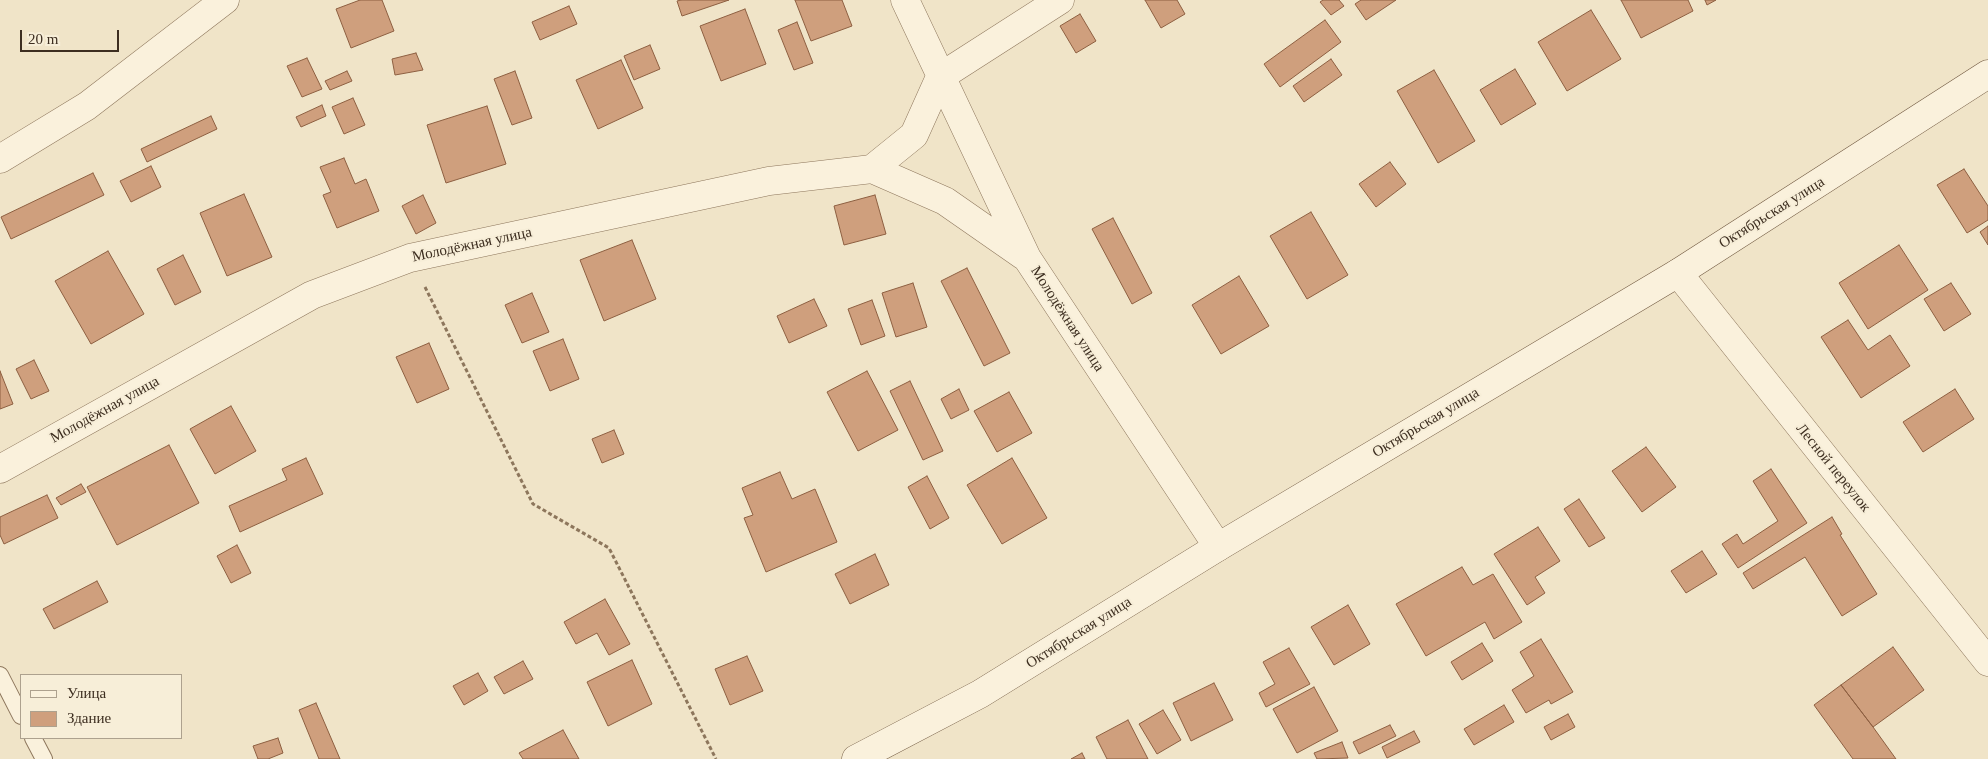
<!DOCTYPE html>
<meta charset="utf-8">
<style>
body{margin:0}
#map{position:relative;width:1988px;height:759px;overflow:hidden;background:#f0e4c8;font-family:"Times New Roman",serif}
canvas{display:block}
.legend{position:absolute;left:20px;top:674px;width:162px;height:65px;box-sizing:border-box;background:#f7eed8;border:1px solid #ada18e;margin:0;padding:6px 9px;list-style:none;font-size:15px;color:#3d2e20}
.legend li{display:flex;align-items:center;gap:10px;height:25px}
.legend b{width:25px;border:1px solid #ada18e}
.scale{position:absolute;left:20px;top:30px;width:99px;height:22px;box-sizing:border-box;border:2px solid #3d2e20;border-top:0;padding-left:6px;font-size:15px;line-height:18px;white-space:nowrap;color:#3d2e20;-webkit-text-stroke:4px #f7eed8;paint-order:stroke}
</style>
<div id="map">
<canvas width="1988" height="759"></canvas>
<ul class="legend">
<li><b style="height:6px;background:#faf1dc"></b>Улица</li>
<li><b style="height:14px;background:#cf9f7d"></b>Здание</li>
</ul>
<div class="scale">20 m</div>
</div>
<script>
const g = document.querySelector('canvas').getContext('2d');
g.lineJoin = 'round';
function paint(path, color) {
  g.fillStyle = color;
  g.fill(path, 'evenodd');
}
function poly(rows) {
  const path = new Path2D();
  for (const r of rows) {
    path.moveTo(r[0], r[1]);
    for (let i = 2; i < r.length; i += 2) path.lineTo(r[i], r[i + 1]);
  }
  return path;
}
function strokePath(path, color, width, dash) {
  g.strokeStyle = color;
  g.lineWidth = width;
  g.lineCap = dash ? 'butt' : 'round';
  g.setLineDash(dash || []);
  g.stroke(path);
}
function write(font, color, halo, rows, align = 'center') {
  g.font = font + ' "Times New Roman",serif';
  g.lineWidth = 4;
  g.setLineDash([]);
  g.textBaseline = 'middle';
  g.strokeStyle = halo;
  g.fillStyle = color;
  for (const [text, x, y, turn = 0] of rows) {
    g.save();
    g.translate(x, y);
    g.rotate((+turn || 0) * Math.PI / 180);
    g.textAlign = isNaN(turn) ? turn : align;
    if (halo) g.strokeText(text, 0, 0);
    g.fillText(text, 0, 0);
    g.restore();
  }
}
const building = poly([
 [360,0,382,0,394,31,351,48,336,9,360,0],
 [681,0,729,0,682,16,677,1,681,0],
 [795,0,842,0,852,26,811,41,795,0],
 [1145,0,1177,0,1185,14,1161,28,1145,0],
 [1323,0,1339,0,1344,6,1331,15,1320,2,1323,0],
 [1361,0,1396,0,1366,20,1355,4,1361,0],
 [1621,0,1688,0,1693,11,1641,38,1621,0],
 [1705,0,1716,0,1707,5,1705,0],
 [569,6,577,24,540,40,532,22,569,6],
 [745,9,766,64,721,81,700,26,745,9],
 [1591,10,1621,59,1567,91,1538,42,1591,10],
 [1080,14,1096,41,1076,53,1060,26,1080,14],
 [1325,20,1341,42,1280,87,1264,64,1325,20],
 [797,22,813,63,794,70,778,30,797,22],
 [650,45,660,69,634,80,624,56,650,45],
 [416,53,423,70,395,75,392,59,416,53],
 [307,58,322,89,302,97,287,66,307,58],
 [1331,59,1342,75,1304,102,1293,86,1331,59],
 [621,60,643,108,598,129,576,80,621,60],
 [1515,69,1536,104,1501,125,1480,90,1515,69],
 [1434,70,1475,141,1438,163,1397,91,1434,70],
 [347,71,352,81,330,90,325,81,347,71],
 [515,71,532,118,512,125,494,79,515,71],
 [353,98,365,125,344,134,332,107,353,98],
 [322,105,326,116,301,127,296,117,322,105],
 [487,106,506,164,446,183,427,125,487,106],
 [211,116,217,129,147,162,141,149,211,116],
 [344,158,355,184,366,179,379,211,337,228,323,195,331,192,320,167,344,158],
 [1390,162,1406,184,1376,207,1359,184,1390,162],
 [151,166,161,187,131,202,120,181,151,166],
 [1964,169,1988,206,1988,220,1967,233,1937,185,1964,169],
 [93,173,104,195,11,239,1,217,93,173],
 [244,194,272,257,227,276,200,213,244,194],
 [423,195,436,223,416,234,402,206,423,195],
 [875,195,886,234,844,245,834,206,875,195],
 [1311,212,1348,275,1307,299,1270,236,1311,212],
 [1113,218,1152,293,1132,304,1092,229,1113,218],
 [1988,226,1988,245,1980,232,1988,226],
 [632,240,656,299,604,321,580,260,632,240],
 [1899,245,1928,290,1868,329,1839,283,1899,245],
 [108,251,144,314,91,344,55,281,108,251],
 [183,255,201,292,175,305,157,269,183,255],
 [967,268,1010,353,984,366,941,281,967,268],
 [1239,276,1269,326,1221,354,1192,305,1239,276],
 [913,283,927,327,896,337,882,293,913,283],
 [1951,283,1971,314,1944,331,1924,299,1951,283],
 [532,293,549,332,522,343,505,305,532,293],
 [814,299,827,326,789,343,777,316,814,299],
 [872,300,885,336,861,345,848,309,872,300],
 [1848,320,1868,350,1890,335,1910,366,1861,398,1821,337,1848,320],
 [563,339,579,379,550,391,533,351,563,339],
 [429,343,449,389,417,403,396,357,429,343],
 [34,360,49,391,31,399,16,369,34,360],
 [0,371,13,404,0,409,0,371],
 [867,371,898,430,858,451,827,392,867,371],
 [910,381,943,451,923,460,890,391,910,381],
 [959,389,969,410,951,419,941,399,959,389],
 [1955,389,1974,419,1923,452,1903,422,1955,389],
 [1009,392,1032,433,997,452,974,411,1009,392],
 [231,406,256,451,215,474,190,429,231,406],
 [614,430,624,454,602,463,592,439,614,430],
 [169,445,199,503,117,545,87,487,169,445],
 [1646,447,1676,487,1642,512,1612,471,1646,447],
 [306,458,323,494,240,532,229,506,287,480,282,469,306,458],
 [1012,458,1047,518,1002,544,967,485,1012,458],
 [1771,469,1807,523,1738,568,1722,544,1737,534,1743,544,1778,521,1753,481,1771,469],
 [780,472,792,499,815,489,837,542,766,572,744,518,753,515,742,488,780,472],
 [927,476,949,518,930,529,908,487,927,476],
 [81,484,86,492,61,505,56,498,81,484],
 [47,495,58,518,4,544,0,535,0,517,47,495],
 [1579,499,1605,538,1589,547,1564,509,1579,499],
 [1832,517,1842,534,1840,535,1877,594,1842,616,1805,557,1753,589,1743,573,1832,517],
 [1538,527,1560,561,1535,577,1545,593,1527,605,1494,554,1538,527],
 [237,545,251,573,231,583,217,556,237,545],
 [1702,551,1717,574,1686,593,1671,571,1702,551],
 [875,554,889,585,850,604,835,574,875,554],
 [1462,567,1473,585,1493,574,1522,622,1494,639,1485,622,1426,656,1396,604,1462,567],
 [97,581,108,602,54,629,43,609,97,581],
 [605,599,630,644,609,655,597,633,576,644,564,622,605,599],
 [1348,605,1370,644,1334,665,1311,627,1348,605],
 [1541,639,1573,692,1551,704,1549,700,1526,713,1512,690,1534,676,1520,652,1541,639],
 [1482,643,1493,661,1462,680,1451,662,1482,643],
 [1893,647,1924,690,1873,727,1841,685,1893,647],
 [1289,648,1310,684,1266,707,1259,693,1275,684,1263,662,1289,648],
 [747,656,763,691,730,705,715,669,747,656],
 [632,660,652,704,608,726,587,682,632,660],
 [523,661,533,679,504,694,494,677,523,661],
 [478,673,488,691,464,705,453,686,478,673],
 [1214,683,1233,720,1191,741,1173,703,1214,683],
 [1841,685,1873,727,1896,759,1853,759,1814,705,1841,685],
 [1314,687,1338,731,1297,753,1273,709,1314,687],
 [316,703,340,759,319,759,299,710,316,703],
 [1504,705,1514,722,1474,745,1464,729,1504,705],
 [1163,710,1181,740,1157,754,1139,724,1163,710],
 [1568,714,1575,727,1551,740,1544,727,1568,714],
 [1128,720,1148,759,1107,759,1096,737,1128,720],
 [1390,725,1396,736,1359,754,1353,742,1390,725],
 [563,730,579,759,523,759,519,753,563,730],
 [1414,731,1420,742,1387,758,1382,747,1414,731],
 [278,738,283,753,268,759,258,759,253,746,278,738],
 [1342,742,1348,758,1317,759,1314,753,1342,742],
 [1082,753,1085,759,1071,759,1082,753]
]);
paint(building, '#cf9f7d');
strokePath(building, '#8d5f41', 1);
const lane = poly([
 [0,675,21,716],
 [33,738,44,759]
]);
const street = poly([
 [905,0,1027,258,1218,547],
 [0,159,87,106,225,0],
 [872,169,945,201,1024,256],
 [1678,273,1988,662],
 [0,469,312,295,410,258,769,181,872,169,914,135,940,77,1060,0]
]);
const secondary = poly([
 [856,759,980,694,1218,547,1678,273,1988,74]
]);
strokePath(lane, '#8d765c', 18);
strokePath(street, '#8d765c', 29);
strokePath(secondary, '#6f573f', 29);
strokePath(poly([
 [425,287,533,504,609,548,716,759]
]), '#8d765c', 3, [4, 2.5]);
strokePath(lane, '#faf1dc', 16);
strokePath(street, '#faf1dc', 28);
strokePath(secondary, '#faf1dc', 28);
write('15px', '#3d2e20', '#f7eed8', [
 ["Октябрьская улица",1772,213,-32],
 ["Молодёжная улица",472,245,-12],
 ["Молодёжная улица",1067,319,57],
 ["Молодёжная улица",105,410,-29],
 ["Октябрьская улица",1426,423,-31],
 ["Лесной переулок",1833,468,51],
 ["Октябрьская улица",1079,633,-32]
]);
</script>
